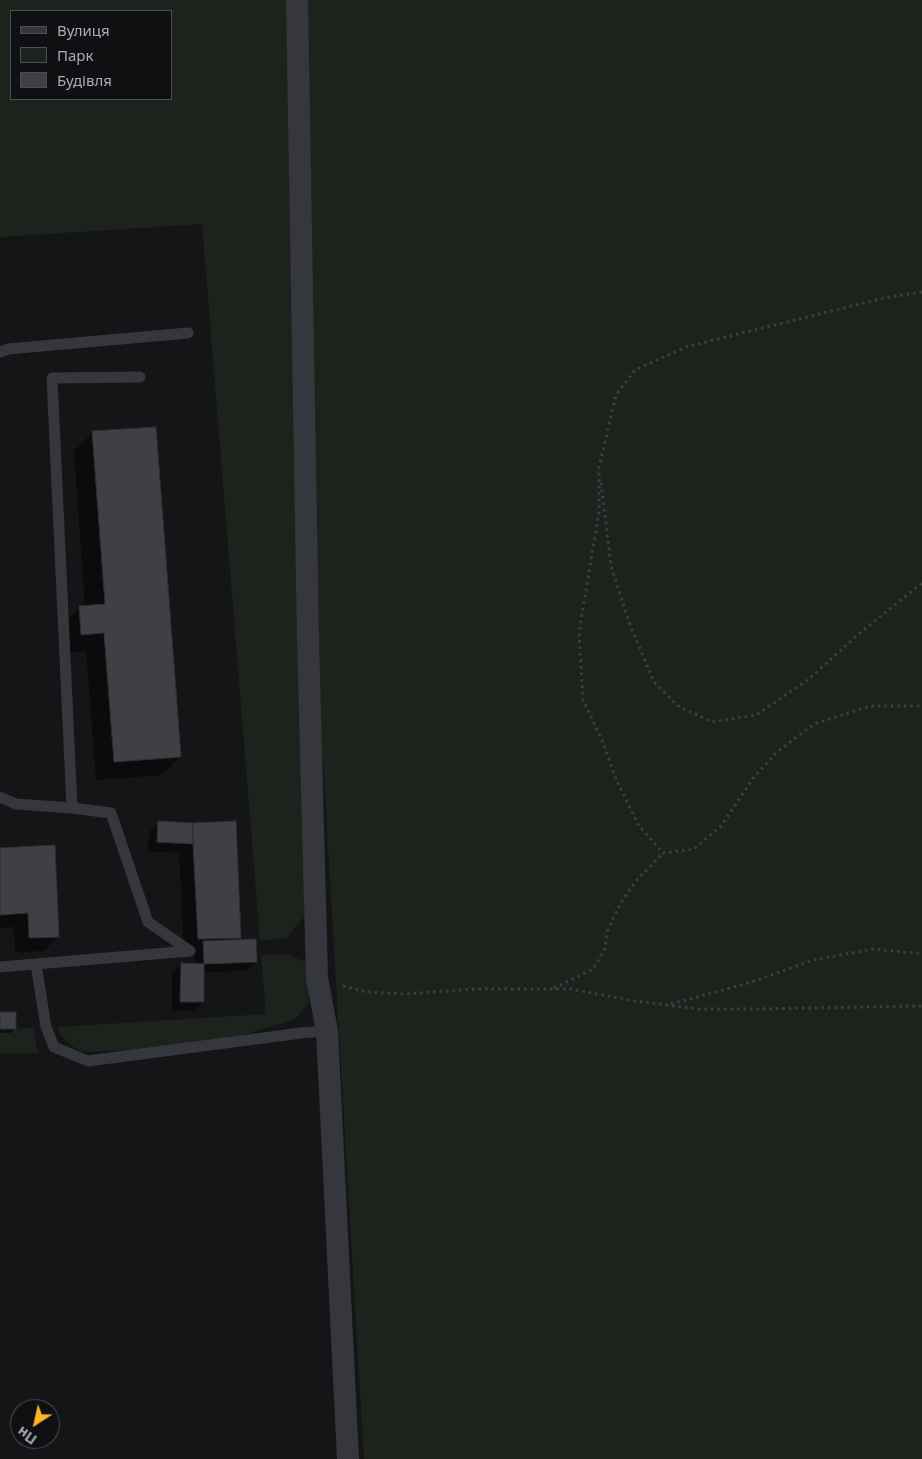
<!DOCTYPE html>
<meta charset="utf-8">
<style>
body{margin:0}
#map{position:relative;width:922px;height:1459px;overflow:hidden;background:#151518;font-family:"Noto Sans",sans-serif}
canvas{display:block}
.legend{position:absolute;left:10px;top:10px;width:162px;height:90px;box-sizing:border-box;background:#101013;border:1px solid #4c4e55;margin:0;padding:6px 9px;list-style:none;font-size:15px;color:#a6acb9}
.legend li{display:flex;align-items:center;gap:10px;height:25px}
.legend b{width:25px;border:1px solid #4c4e55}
.north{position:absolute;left:10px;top:1399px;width:50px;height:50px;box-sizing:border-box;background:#101013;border:1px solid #4c4e55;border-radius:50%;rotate:215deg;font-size:14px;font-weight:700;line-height:20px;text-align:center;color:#a6acb9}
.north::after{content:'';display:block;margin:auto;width:18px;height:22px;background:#ffb326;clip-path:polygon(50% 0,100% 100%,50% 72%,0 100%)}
</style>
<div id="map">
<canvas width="922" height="1459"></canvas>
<ul class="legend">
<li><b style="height:6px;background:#36373d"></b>Вулиця</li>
<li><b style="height:14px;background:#1b231c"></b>Парк</li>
<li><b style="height:14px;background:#3f4045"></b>Будівля</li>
</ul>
<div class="north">Пн</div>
</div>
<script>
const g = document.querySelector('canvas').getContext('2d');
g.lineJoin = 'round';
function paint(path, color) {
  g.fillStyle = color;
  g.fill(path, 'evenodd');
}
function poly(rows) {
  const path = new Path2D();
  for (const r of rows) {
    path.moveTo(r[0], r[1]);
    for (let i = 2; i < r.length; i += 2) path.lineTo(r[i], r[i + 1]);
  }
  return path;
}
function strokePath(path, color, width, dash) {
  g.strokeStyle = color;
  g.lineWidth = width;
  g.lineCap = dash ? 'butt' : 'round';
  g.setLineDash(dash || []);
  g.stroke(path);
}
paint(poly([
 [0,0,288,0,304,875,304,917,286,938,260,941,202,224,0,237],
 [11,11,171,11,171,99,11,99],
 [303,0,922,0,922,1459,364,1459,314,608],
 [261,955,290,955,313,966,308,1003,296,1019,243,1035,137,1050,81,1052,68,1043,59,1032,58,1027,266,1014],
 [33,1028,38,1053,0,1053,0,1029]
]), '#1b231c');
paint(poly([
 [92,433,180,757,162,775,96,780,86,651,63,653,61,626,80,607,85,607,74,451],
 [158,823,193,824,240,937,236,941,256,961,246,971,203,972,203,1002,194,1011,172,1011,172,973,182,964,195,965,194,952,184,953,179,853,148,851,149,832],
 [0,849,58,936,44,951,15,952,14,927,0,928],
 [0,1013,15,1028,11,1033,0,1033]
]), '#0007');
const building = poly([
 [156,427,181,757,114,762,104,633,81,635,79,606,105,604,92,431,156,427],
 [158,821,193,823,193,844,157,842,158,821],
 [236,821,241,938,198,939,193,844,193,823,236,821],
 [55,845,59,937,29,938,28,913,0,915,0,848,55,845],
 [256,939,257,962,204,964,203,941,256,939],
 [181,963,204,964,204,1002,180,1002,181,963],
 [0,1012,16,1012,16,1029,0,1029,0,1012]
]);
paint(building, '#3f4045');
strokePath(building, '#2f2f34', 1);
strokePath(poly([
 [922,292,884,298,686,347,635,370,616,395,599,467,599,512,579,632,583,700,602,740,616,779,639,826,663,853,694,849,721,826,754,777,778,751,814,724,871,706,922,706],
 [601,483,611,566,630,625,654,682,678,706,712,722,756,715,809,679,861,632,922,583],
 [343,986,366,992,405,994,475,989,571,989,635,1001,699,1009,752,1009,922,1006],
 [554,988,593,969,605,949,607,932,620,904,635,882,663,853],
 [671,1004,752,982,813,960,873,949,922,954]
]), '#3c3e44', 3, [2.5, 4]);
strokePath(poly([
 [0,352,8,349,188,333],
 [140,377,52,378,72,808,111,813,148,922,190,951],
 [0,797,16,804,72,808],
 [36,964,46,1027,54,1047,88,1061,301,1033,327,1031],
 [0,967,190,951]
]), '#36373d', 11);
strokePath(poly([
 [297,0,308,638,317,978,327,1031,348,1459]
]), '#36373d', 22);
</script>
